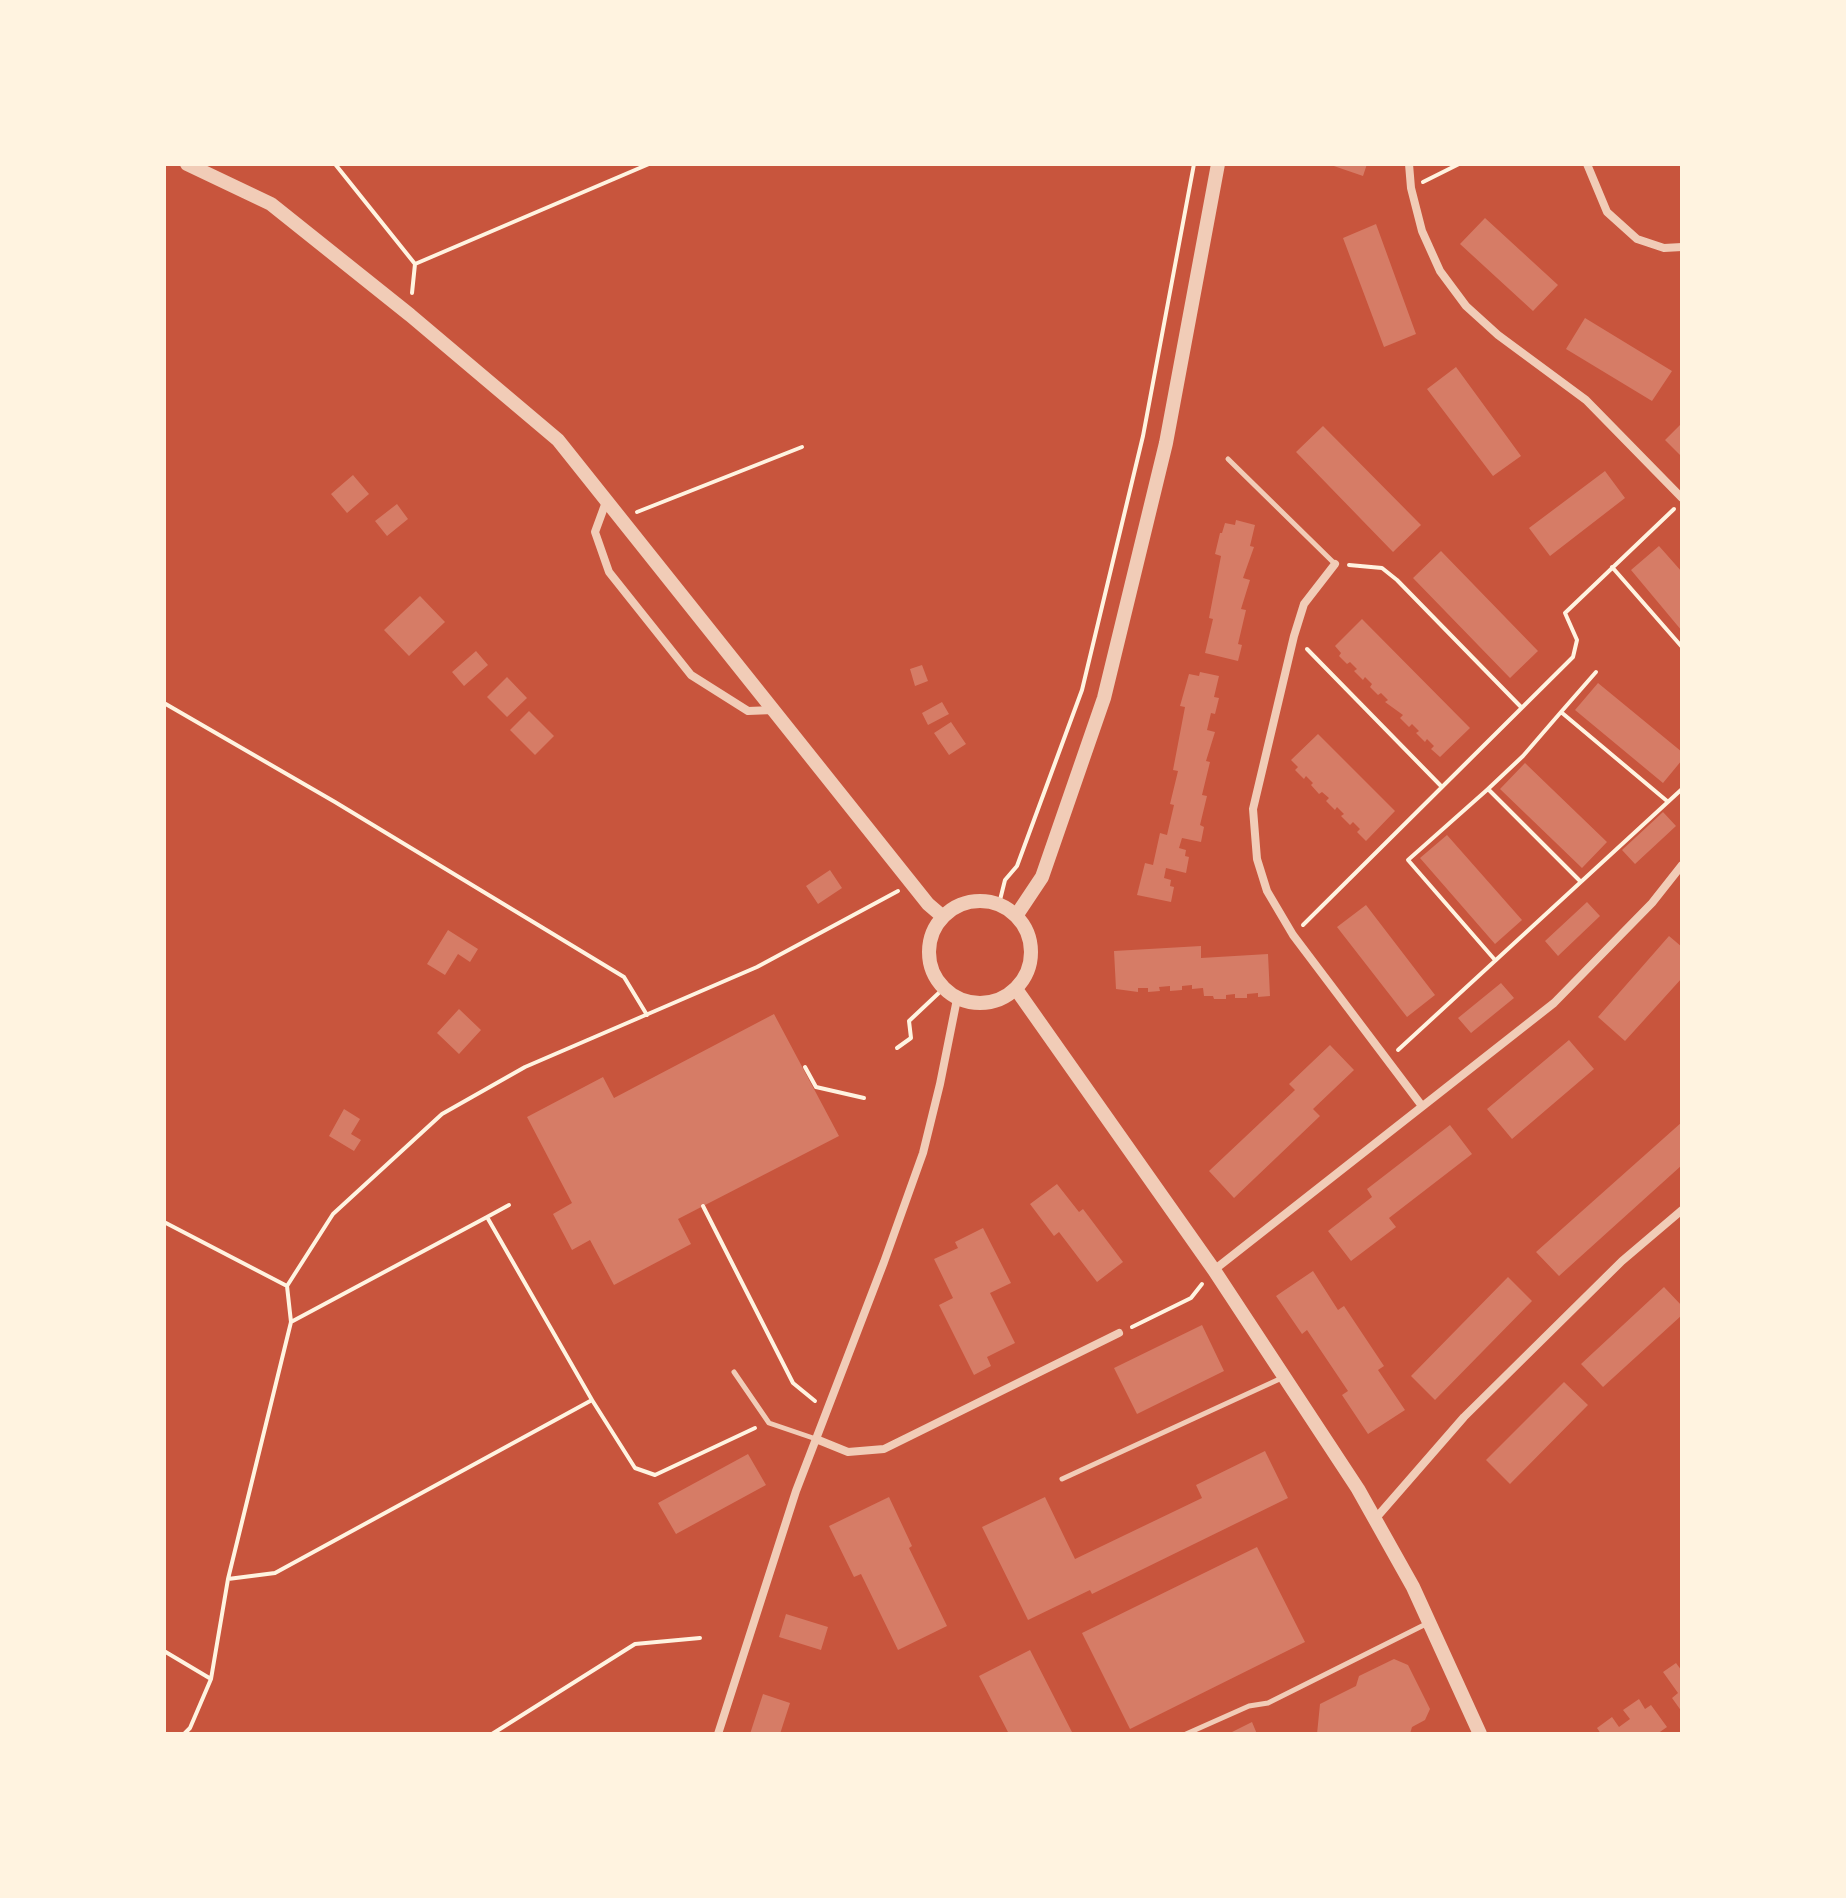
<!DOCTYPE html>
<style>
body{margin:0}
#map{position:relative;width:1846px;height:1898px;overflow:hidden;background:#c8553d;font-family:Signika,sans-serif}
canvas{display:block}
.frame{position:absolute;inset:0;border:166px solid #fff3e0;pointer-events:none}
</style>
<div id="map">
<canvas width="1846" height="1898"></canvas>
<div class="frame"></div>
</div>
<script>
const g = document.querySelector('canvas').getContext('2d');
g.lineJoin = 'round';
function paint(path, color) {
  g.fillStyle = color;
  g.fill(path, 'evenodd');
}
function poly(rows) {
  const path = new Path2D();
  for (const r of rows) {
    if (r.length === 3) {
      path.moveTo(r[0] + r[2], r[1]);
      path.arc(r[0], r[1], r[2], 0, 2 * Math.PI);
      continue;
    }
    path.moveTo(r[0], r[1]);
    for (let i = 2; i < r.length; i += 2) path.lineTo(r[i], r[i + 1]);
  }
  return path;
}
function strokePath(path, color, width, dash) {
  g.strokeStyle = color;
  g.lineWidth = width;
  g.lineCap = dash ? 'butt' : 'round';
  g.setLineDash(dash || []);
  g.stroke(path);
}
paint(poly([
 [1328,164,1367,164,1363,176],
 [1485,218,1558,285,1533,311,1460,244],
 [1376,224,1416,334,1384,347,1343,238],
 [1585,318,1672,371,1652,401,1566,349],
 [1456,367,1521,456,1493,476,1427,389],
 [1680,425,1682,428,1682,457,1665,440],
 [1323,426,1421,525,1393,552,1296,452],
 [1605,471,1625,498,1550,556,1529,528],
 [353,475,369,494,347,513,331,494],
 [397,504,408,519,387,536,375,521],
 [1236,520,1255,525,1250,546,1254,547,1243,578,1250,580,1241,609,1246,610,1238,644,1242,645,1238,661,1205,653,1213,619,1209,618,1221,556,1215,554,1220,533,1222,533,1225,523,1235,525],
 [1659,546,1682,572,1682,631,1631,570],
 [1441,551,1538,651,1510,678,1413,578],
 [420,596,445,622,409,656,384,630],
 [1362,619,1470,728,1440,757,1431,749,1434,746,1427,739,1425,742,1416,733,1419,731,1412,724,1409,727,1400,718,1403,715,1385,702,1388,700,1381,693,1378,695,1370,687,1372,684,1365,677,1363,680,1354,671,1357,669,1350,662,1347,664,1339,656,1341,653,1335,646],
 [476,651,488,665,464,686,452,672],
 [922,665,928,681,915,686,910,669],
 [1200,672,1219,676,1214,697,1219,698,1215,714,1211,713,1207,730,1215,732,1206,761,1210,762,1202,795,1207,796,1200,825,1204,827,1201,842,1182,838,1179,848,1186,850,1185,856,1189,857,1186,873,1166,868,1164,878,1171,880,1170,886,1174,887,1171,902,1137,895,1145,863,1153,865,1160,833,1167,835,1174,805,1170,804,1178,771,1173,770,1185,707,1180,706,1189,674,1199,676],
 [507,677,527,698,507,717,487,697],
 [1598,683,1682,752,1682,760,1663,783,1575,710],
 [942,702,949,714,928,725,922,713],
 [529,711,554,736,535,755,510,730],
 [951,722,966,744,949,755,934,733],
 [1318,734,1395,811,1366,841,1357,832,1360,829,1353,822,1350,825,1341,816,1344,814,1337,807,1335,810,1326,801,1329,798,1322,792,1319,794,1311,785,1313,783,1306,776,1304,779,1295,770,1298,767,1291,760],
 [1525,763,1607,842,1582,868,1500,789],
 [1663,812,1676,826,1635,864,1622,850],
 [1447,835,1522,920,1495,944,1420,858],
 [830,870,842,888,818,904,806,886],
 [1587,902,1600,916,1558,956,1545,941],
 [1366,905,1435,995,1407,1017,1337,927],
 [448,930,478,949,470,962,458,954,445,975,427,964],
 [1669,936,1682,947,1682,978,1625,1041,1598,1017],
 [1201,946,1201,958,1268,954,1270,996,1258,997,1258,993,1247,994,1247,998,1235,998,1235,994,1226,995,1226,999,1214,999,1213,996,1204,996,1203,988,1192,989,1192,985,1182,986,1182,990,1170,991,1170,986,1159,987,1160,991,1148,992,1148,988,1138,988,1138,992,1116,989,1114,951],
 [1501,983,1514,998,1471,1033,1458,1018],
 [459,1009,481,1030,459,1054,437,1033],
 [774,1014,839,1136,678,1219,691,1244,614,1285,590,1240,572,1250,553,1214,572,1203,527,1117,603,1077,614,1098],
 [1569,1040,1594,1069,1512,1139,1487,1109],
 [1330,1045,1354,1070,1313,1109,1320,1116,1234,1198,1209,1171,1295,1090,1289,1084],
 [344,1109,360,1119,351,1134,361,1140,354,1151,329,1136],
 [1682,1122,1682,1165,1559,1276,1536,1252],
 [1450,1125,1472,1154,1389,1218,1396,1227,1351,1261,1328,1231,1372,1197,1367,1189],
 [1057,1184,1079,1212,1083,1209,1123,1262,1097,1282,1059,1232,1054,1236,1030,1204],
 [983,1228,1011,1283,990,1293,1015,1343,987,1357,991,1366,974,1375,939,1305,953,1298,934,1259,958,1248,955,1242],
 [1313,1271,1338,1310,1344,1306,1384,1366,1378,1370,1405,1410,1368,1434,1342,1395,1348,1391,1307,1330,1302,1334,1276,1296],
 [1508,1277,1532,1301,1435,1400,1411,1376],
 [1664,1287,1682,1306,1682,1315,1603,1387,1581,1364],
 [1202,1325,1224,1371,1137,1414,1114,1368],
 [1564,1382,1588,1405,1510,1484,1486,1460],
 [1265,1451,1288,1498,1092,1594,1090,1590,1028,1620,982,1527,1045,1497,1075,1559,1202,1498,1196,1485],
 [748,1454,766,1485,676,1534,658,1503],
 [889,1497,912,1546,909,1548,947,1626,898,1650,861,1574,854,1577,829,1526],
 [1257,1547,1305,1642,1130,1729,1082,1633],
 [786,1614,828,1627,821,1650,779,1637],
 [1030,1650,1073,1734,1009,1734,979,1676],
 [1394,1659,1408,1665,1430,1709,1425,1720,1412,1727,1410,1734,1317,1734,1320,1704,1356,1686,1359,1676],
 [1676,1663,1682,1671,1682,1712,1672,1698,1678,1693,1663,1672],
 [763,1694,790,1703,780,1734,750,1734],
 [1639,1699,1645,1709,1651,1705,1667,1727,1657,1734,1601,1734,1597,1728,1612,1717,1619,1727,1630,1719,1623,1710],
 [1252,1722,1257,1734,1228,1734]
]), '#d67c66');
strokePath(poly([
 [335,164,415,264,412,293],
 [1423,182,1459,164],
 [415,264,649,164],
 [637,512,802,447],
 [1349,565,1382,568,1397,580,1521,707],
 [1612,567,1682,647],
 [1307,649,1442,787],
 [1596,672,1561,712,1667,801],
 [164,703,335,802,624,977,647,1015],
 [1561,712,1523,756,1488,789,1580,881],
 [1488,789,1408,860,1495,960],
 [999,904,1005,880,1017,866,1082,690,1143,436,1194,164],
 [1303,925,1573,657,1577,640,1565,613,1674,509],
 [897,1048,911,1038,909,1021,943,989],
 [1398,1050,1682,789],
 [805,1067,816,1087,864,1098],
 [703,1206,793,1383,815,1401],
 [487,1217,509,1205],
 [164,1222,287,1286],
 [291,1322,487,1217,592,1400,635,1468,655,1475,755,1428],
 [1132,1327,1191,1298,1202,1284],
 [228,1579,275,1573,592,1400],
 [164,1651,211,1679],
 [184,1734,190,1728,211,1679,228,1579,291,1322,287,1286,333,1214,442,1114,525,1067,757,967,898,891],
 [492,1734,635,1644,700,1638]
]), '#fff3e0', 4);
strokePath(poly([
 [1228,459,1335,564],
 [734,1372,769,1423,816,1439],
 [1062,1479,1284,1377],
 [1186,1734,1249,1706,1268,1703,1428,1623]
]), '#f1ccb7', 5);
strokePath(poly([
 [1409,164,1411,188,1422,231,1440,271,1466,306,1498,335,1586,400,1682,498],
 [1587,164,1607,212,1637,239,1664,248,1682,247],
 [606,502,595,532,609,572,691,675,748,711,773,710],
 [1335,564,1304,604,1294,636,1253,809,1257,859,1267,891,1293,935,1422,1106],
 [1214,1270,1554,1003,1652,903,1682,865],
 [816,1439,848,1452,884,1449,1119,1333],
 [1376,1518,1464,1417,1622,1261,1682,1210],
 [718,1734,796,1491,884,1262,923,1153,940,1084,957,999]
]), '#f1ccb7', 8);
strokePath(poly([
 [187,164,271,204,410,315,558,440,928,904,942,916],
 [980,952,51],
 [1016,916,1042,877,1104,698,1166,443,1218,164],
 [1016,989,1214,1270,1358,1489,1413,1587,1480,1734]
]), '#f1ccb7', 14);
</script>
